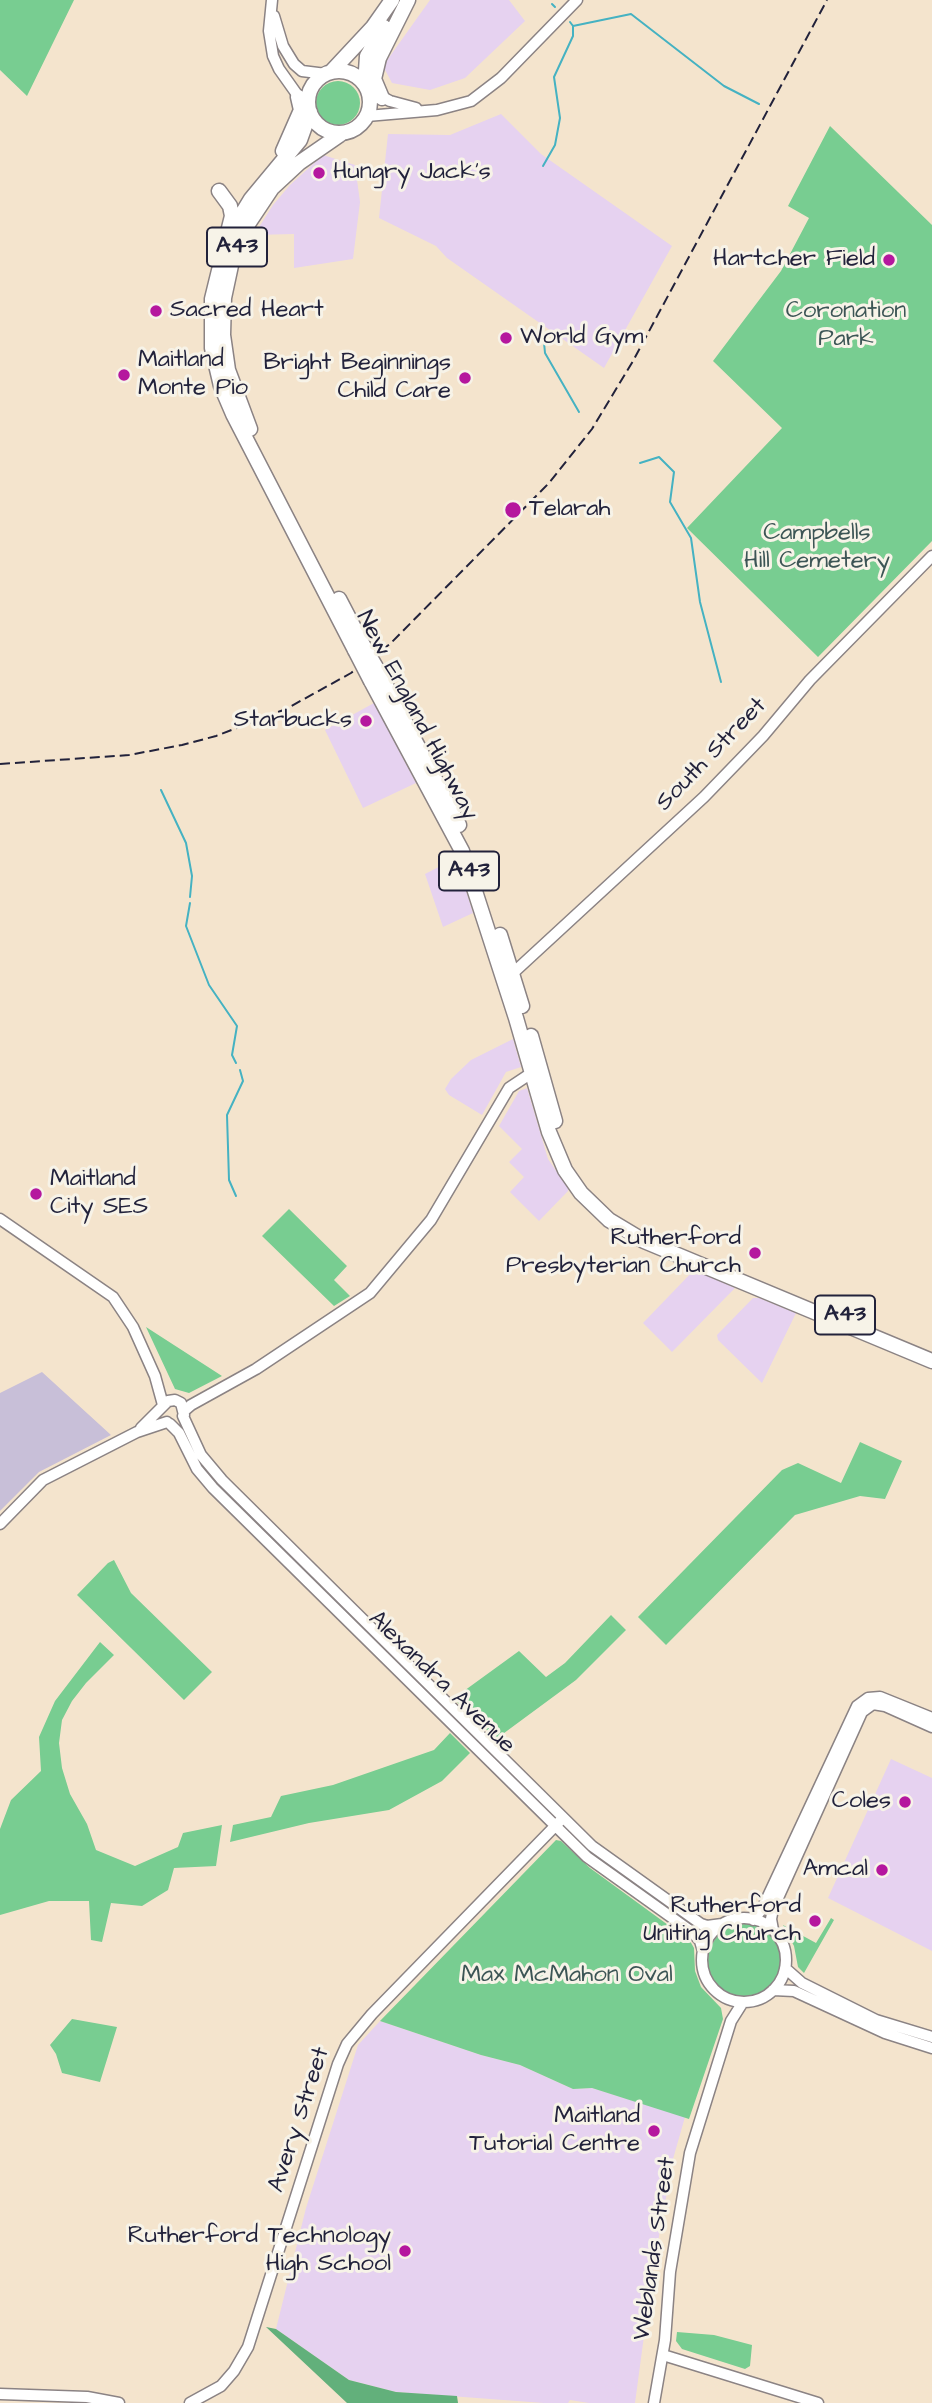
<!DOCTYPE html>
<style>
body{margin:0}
canvas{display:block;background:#f4e4cd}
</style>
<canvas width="932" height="2403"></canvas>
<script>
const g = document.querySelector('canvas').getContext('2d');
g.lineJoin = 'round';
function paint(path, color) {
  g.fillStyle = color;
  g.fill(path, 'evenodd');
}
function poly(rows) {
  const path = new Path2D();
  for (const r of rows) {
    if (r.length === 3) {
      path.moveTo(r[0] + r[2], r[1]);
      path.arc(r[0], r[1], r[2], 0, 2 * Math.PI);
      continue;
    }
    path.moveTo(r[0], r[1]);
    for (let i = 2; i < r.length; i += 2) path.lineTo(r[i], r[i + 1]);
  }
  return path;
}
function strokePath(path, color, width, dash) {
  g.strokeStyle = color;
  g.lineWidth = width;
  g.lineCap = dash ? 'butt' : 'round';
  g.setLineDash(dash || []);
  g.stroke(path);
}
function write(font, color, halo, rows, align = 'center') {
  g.font = font + ' "Architects Daughter",sans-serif';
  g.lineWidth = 6;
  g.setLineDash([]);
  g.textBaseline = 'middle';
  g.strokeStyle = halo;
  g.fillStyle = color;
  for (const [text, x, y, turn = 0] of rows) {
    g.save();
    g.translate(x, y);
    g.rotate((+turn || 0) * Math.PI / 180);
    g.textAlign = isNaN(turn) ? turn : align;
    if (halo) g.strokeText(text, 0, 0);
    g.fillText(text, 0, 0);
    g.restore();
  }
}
paint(poly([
 [430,0,509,0,525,21,465,78,430,90,392,83,383,66],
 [501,114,541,154,672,246,604,368,447,258,436,246,379,218,388,134,450,135],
 [323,155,355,165,360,202,353,259,294,268,294,234,254,235,273,205,290,185],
 [374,703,416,783,363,808,325,730],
 [456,858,473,913,443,927,425,874],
 [513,1039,521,1067,506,1072,482,1115,449,1095,445,1089,451,1079,471,1060],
 [527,1088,548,1159,568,1188,568,1191,539,1221,510,1192,524,1177,509,1162,522,1149,499,1126,519,1091],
 [694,1270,735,1288,672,1352,643,1323],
 [753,1298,759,1298,796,1313,762,1383,718,1340,717,1335],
 [891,1759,932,1778,932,1951,828,1898],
 [380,2021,481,2055,520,2065,573,2089,592,2088,685,2117,673,2159,653,2269,635,2403,589,2403,570,2400,568,2403,544,2403,396,2392,349,2380,276,2329,306,2208,358,2045]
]), '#e6d2f0');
paint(poly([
 [42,1372,111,1435,39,1472,0,1511,0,1393]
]), '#c8bfd8');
paint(poly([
 [0,0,74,0,27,96,0,70],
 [338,103,22],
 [830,126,932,225,932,541,818,657,687,528,782,428,713,361,781,271,809,218,788,206],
 [289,1209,347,1266,334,1280,350,1296,334,1306,262,1236],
 [146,1327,222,1376,189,1393,175,1389],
 [860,1442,902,1461,885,1499,860,1496,795,1515,666,1645,638,1617,782,1470,798,1463,841,1483],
 [114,1560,131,1593,212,1672,184,1700,77,1595,108,1563],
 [611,1615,626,1630,576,1680,496,1739,456,1701,457,1696,519,1651,546,1677,565,1663],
 [100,1642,114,1655,86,1683,72,1701,62,1720,59,1743,62,1768,70,1794,87,1824,96,1850,135,1866,178,1847,183,1833,222,1825,216,1866,174,1868,168,1890,142,1906,111,1903,102,1942,91,1940,89,1901,49,1901,0,1915,0,1829,11,1800,41,1771,39,1737,55,1701],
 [450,1733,470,1753,442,1781,389,1810,309,1823,230,1842,233,1825,271,1817,281,1796,333,1785,434,1750],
 [556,1840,561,1841,590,1868,690,1941,694,1948,695,1971,701,1987,721,2008,723,2019,689,2119,592,2088,573,2089,520,2065,481,2055,380,2021],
 [831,1918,834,1920,804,1973,798,1967,794,1946,783,1925,816,1943],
 [745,1961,37],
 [72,2019,117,2027,100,2082,62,2073,56,2054,50,2045],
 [677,2332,714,2335,752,2345,750,2366,745,2369,682,2349,676,2341]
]), '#78cd91');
paint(poly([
 [266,2327,276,2329,349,2380,396,2392,457,2396,458,2403,347,2403]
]), '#62b07b');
strokePath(poly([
 [552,4,555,7],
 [573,26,631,14,724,86,759,104],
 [543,166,555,145,560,118,554,77,573,36,573,26,570,22],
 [543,332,545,353,579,412],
 [640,463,659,457,674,472,670,502,691,538,700,602,721,682],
 [161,790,186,843,192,876,190,897],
 [190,903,186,926,209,985,237,1026,232,1055,236,1063],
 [236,1196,229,1180,227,1115,243,1081,240,1070]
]), '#45b2c2', 2);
const secondary = poly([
 [272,0,269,31,273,56,279,69,301,100],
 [274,16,283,46,294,64,302,71,326,74],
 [367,89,390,101,416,108],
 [367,116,437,110,471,101,501,78,577,0],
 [512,974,704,797,763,736,810,680,932,556],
 [0,1219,113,1297,133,1327,155,1376,163,1405],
 [184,1411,191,1405,256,1369,370,1293,431,1220,509,1088,536,1070],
 [183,1416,201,1455,222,1480,592,1846,701,1924,707,1926,722,1924],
 [170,1424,179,1433,197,1469,213,1488,587,1857,692,1932,700,1941,703,1951],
 [141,1428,168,1401,175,1400,181,1403,184,1415],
 [0,1524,43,1480,137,1432,167,1422],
 [744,1960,42],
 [753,1920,762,1909,857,1706,868,1698,880,1697,932,1718],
 [773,1930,771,1919,773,1909,862,1712,873,1704,885,1706,932,1727],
 [785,1968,802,1983,876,2020,932,2037],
 [773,1990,794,1991,885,2033,932,2048],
 [663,2355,818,2403],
 [0,2394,87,2397,119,2403],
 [190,2403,221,2386,234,2371,248,2347,338,2064,347,2044,372,2014,560,1821],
 [654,2403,665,2340,670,2272,690,2153,731,2021,743,2002]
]);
const highway = poly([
 [339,102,31],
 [331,72,373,27,392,0],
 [365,85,367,56,384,27],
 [382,98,374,79,379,58,408,0],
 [310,112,300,140,251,199,237,222,224,250,212,299,212,348,221,386,233,414,355,650],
 [283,151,301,110,298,97],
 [219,191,230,206,232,216,228,232],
 [250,429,228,370,223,335,224,298,233,256,246,227,272,188,299,163,341,134],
 [339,599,363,645],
 [380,674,459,825],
 [371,681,462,851,516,1018,549,1132,565,1170,581,1193,609,1220,644,1241,932,1361],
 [500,935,522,1006],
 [531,1036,555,1121]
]);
strokePath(secondary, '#8b8384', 13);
strokePath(highway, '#8b8384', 17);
strokePath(secondary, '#fff', 10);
strokePath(highway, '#fff', 14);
strokePath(poly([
 [0,764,129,755,182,745,216,736,286,709,351,673,390,644,549,483,592,429,633,361,827,0]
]), '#22223b', 2, [10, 5]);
const highwayBridge = poly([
 [363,645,380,674],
 [355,650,371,681]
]);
strokePath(highwayBridge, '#8b8384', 17, []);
strokePath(highwayBridge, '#fff', 14);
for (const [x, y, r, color] of [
 [319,173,7,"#b5179e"],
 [889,260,7,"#b5179e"],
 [156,311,7,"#b5179e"],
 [506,338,7,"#b5179e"],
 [124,375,7,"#b5179e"],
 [465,378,7,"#b5179e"],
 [513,510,9,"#b5179e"],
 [366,721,7,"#b5179e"],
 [36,1194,7,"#b5179e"],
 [755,1253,7,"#b5179e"],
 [905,1802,7,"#b5179e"],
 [882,1870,7,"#b5179e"],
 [815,1921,7,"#b5179e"],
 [654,2131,7,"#b5179e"],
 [405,2251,7,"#b5179e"]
]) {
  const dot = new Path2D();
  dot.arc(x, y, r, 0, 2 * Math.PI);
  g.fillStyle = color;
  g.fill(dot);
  strokePath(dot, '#f7f3e8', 2.5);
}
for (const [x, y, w] of [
 [237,247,60],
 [469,871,60],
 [845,1315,60]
]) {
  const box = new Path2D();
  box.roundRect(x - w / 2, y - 19.5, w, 39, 5);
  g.fillStyle = '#f7f3e8';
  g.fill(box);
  strokePath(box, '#22223b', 2);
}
write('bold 23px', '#22223b', null, [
 ["A43",237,247],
 ["A43",469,871],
 ["A43",845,1315]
]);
write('24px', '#22223b', '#f7f3e8', [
 ["Hungry Jack's",333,173,"left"],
 ["Hartcher Field",875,260],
 ["Sacred Heart",170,311,"left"],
 ["World Gym",520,338,"left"],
 ["Maitland",138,361,"left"],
 ["Monte Pio",138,389,"left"],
 ["Bright Beginnings",451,364],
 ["Child Care",451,392],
 ["Telarah",529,510,"left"],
 ["Starbucks",352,721],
 ["Maitland",50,1180,"left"],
 ["City SES",50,1208,"left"],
 ["Rutherford",741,1239],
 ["Presbyterian Church",741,1267],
 ["Coles",891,1802],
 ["Amcal",868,1870],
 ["Rutherford",801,1907],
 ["Uniting Church",801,1935],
 ["Maitland",640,2117],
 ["Tutorial Centre",640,2145],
 ["Rutherford Technology",391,2237],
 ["High School",391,2265]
], 'right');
write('24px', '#3c5555', '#f7f3e8', [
 ["Coronation",846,312],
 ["Park",846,340],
 ["Campbells",817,534],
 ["Hill Cemetery",817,562],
 ["Max McMahon Oval",567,1976]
]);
write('24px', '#22223b', '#f7f3e8', [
 ["New England Highway",416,716,62],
 ["South Street",712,755,-46],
 ["Alexandra Avenue",441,1683,44],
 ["Avery Street",300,2120,-72],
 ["Weblands Street",656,2249,-82]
]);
</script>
